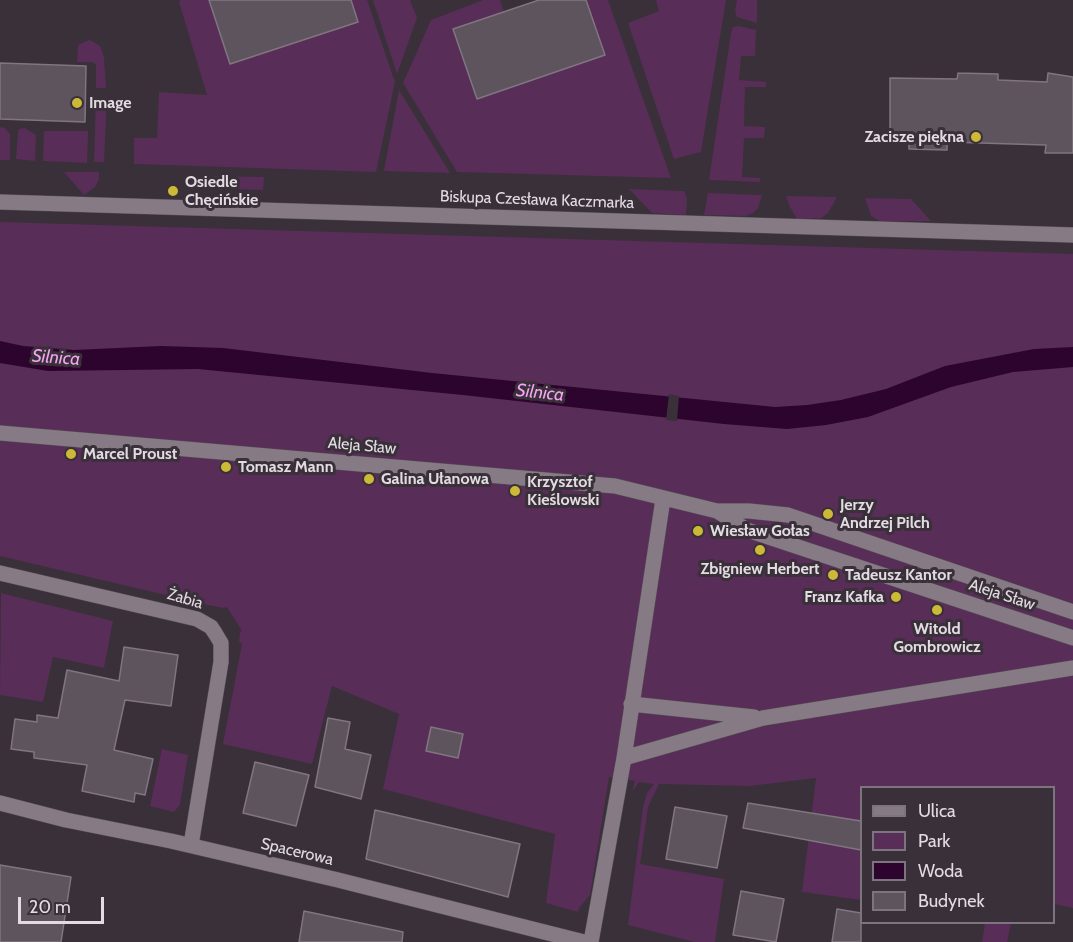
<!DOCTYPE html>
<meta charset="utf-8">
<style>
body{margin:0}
#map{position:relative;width:1073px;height:942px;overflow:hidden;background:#393039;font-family:Cabin,sans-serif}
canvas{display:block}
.legend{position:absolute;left:860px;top:786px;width:195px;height:138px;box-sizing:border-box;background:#393039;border:2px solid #7d757d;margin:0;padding:8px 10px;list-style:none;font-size:18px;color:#e2dce2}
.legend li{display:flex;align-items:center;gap:12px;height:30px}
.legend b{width:30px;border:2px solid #7d757d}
.scale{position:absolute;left:18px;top:897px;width:86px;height:27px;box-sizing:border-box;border:3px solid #e2dce2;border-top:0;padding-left:8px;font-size:18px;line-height:21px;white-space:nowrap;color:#e2dce2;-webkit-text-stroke:4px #393039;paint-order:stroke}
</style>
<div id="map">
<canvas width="1073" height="942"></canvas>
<ul class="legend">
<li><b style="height:8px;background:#867b85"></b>Ulica</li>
<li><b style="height:16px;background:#582d58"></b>Park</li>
<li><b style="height:16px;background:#2d042e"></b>Woda</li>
<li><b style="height:16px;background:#5e545d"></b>Budynek</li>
</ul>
<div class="scale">20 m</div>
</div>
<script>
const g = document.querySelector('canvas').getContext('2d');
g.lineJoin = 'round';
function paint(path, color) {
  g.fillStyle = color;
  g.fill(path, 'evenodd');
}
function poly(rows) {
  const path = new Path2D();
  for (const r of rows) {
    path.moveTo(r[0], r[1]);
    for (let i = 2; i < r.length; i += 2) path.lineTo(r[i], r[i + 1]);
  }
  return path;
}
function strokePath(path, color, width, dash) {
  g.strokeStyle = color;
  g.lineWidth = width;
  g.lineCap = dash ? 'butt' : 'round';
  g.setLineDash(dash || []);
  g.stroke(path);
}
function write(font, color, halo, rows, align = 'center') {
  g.font = font + ' Cabin,sans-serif';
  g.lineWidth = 6;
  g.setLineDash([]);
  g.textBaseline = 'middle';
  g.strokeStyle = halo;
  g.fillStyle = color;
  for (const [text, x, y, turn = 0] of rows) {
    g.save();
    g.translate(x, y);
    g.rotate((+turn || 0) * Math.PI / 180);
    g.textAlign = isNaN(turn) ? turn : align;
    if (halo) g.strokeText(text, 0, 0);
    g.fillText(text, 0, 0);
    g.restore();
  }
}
paint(poly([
 [181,0,209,0,358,22,351,0,367,0,395,82,376,172,134,164,134,138,157,138,159,92,207,95,179,2],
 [373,0,410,0,417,18,397,74],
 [483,0,500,0,504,12,454,29,477,99,605,55,586,0,608,0,671,178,457,172,403,83,431,20],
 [656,0,726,0,701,152,674,159,628,23,659,11],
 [737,0,757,0,757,23,737,17,735,11],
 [739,26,756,30,755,56,741,56,739,80,766,82,766,87,745,87,744,126,765,127,764,138,744,138,742,177,760,178,760,182,709,180,731,33,733,27],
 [89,40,92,41,100,46,104,57,106,88,96,88,96,65,93,62,77,62,78,45],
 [399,90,450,173,384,171],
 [107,97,104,162,94,162,96,98],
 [0,127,5,128,10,134,10,160,0,160],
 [25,128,36,135,35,161,16,159,18,133,19,129],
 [44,131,88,131,87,163,43,161],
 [64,172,99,172,99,179,95,187,84,195],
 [206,176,264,177,263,190,205,188,202,185,202,178],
 [629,189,684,191,687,198,686,215,652,213],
 [708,193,762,195,758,208,753,213,746,216,704,215],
 [786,196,837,197,828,213,821,218,797,219,790,207],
 [865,198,911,199,931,221,879,221,871,216],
 [0,222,1073,254,1073,908,1054,904,1054,788,862,788,861,900,802,892,816,778,750,786,659,784,648,807,640,864,724,879,715,942,694,942,628,925,643,807,647,793,654,784,639,782,632,792,635,781,609,777,590,895,579,908,578,912,546,903,555,834,383,789,399,714,332,686,312,764,223,744,242,644,239,641,240,632,242,631,227,607,224,608,208,605,0,556],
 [1,593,113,621,104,668,53,657,43,702,0,695],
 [162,749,188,755,180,805,174,812,150,806],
 [985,923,1011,923,1007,942,982,942]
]), '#582d58');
paint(poly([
 [0,341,23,346,74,350,161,346,223,348,432,373,775,407,807,405,841,400,886,389,945,366,1034,349,1073,347,1073,367,1013,372,951,387,868,417,826,425,787,429,724,424,463,395,198,369,48,371,0,363]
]), '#2d042e');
paint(poly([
 [669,394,679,396,677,421,666,420]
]), '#393039');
const building = poly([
 [209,0,351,0,358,22,230,64,209,0],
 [539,0,586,0,605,55,477,99,453,29,539,0],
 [0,63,86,66,85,122,0,119,0,63],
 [958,73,998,74,998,80,1047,82,1048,73,1073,77,1073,153,1045,153,1046,145,947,142,947,150,909,149,909,141,890,140,890,78,957,79,958,73],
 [124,647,178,655,171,706,125,700,114,750,153,759,145,795,135,793,134,802,82,791,87,765,34,758,34,752,11,749,15,719,37,722,37,715,58,718,67,670,119,681,124,647],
 [328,718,350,722,345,749,371,755,361,799,315,787,328,718],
 [431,727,463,734,458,758,426,751,431,727],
 [255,762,309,775,296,826,243,813,255,762],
 [748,803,861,821,861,850,743,828,748,803],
 [675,807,727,816,717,868,666,859,675,807],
 [375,810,520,844,508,897,366,859,375,810],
 [0,865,71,877,61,942,0,942,0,865],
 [741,891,784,899,776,942,733,935,741,891],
 [837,909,861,913,861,942,832,942,837,909],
 [304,911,403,932,402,942,299,942,304,911]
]);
paint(building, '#5e545d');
strokePath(building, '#807580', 1.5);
const pedestrian = poly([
 [0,433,615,486,717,511,749,511,788,515,1073,612],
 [717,511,747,530,1073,638],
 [631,704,754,717],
 [624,758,763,718,1073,668],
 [591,942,624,758,663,499]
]);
const minor = poly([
 [0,202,1073,235],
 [0,573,197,619,211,627,215,633,221,643,221,662,191,845],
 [0,803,66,820,171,841,338,880,584,942]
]);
strokePath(pedestrian, '#564f56', 16);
strokePath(minor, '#564f56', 16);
strokePath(pedestrian, '#867b85', 15);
strokePath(minor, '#867b85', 15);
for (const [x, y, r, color] of [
 [77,103,6,"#ccb938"],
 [976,137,6,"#ccb938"],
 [173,191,6,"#ccb938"],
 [71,454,6,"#ccb938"],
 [226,467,6,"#ccb938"],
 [369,479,6,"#ccb938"],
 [515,491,6,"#ccb938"],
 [828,514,6,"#ccb938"],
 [698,531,6,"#ccb938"],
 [760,550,6,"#ccb938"],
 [833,575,6,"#ccb938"],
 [896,597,6,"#ccb938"],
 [937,610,6,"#ccb938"]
]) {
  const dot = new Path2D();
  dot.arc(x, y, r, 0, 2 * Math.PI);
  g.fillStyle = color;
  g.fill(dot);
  strokePath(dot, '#393039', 2);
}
write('bold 16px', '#e2dce2', '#393039', [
 ["Image",89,103],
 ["Zacisze piękna",964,137,"right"],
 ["Osiedle",185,182],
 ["Chęcińskie",185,200],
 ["Marcel Proust",83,454],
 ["Tomasz Mann",238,467],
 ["Galina Ułanowa",381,479],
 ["Krzysztof",527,482],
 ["Kieślowski",527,500],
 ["Jerzy",840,505],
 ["Andrzej Pilch",840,523],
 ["Wiesław Gołas",710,531],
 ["Zbigniew Herbert",760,569,"center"],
 ["Tadeusz Kantor",845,575],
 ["Franz Kafka",884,597,"right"],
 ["Witold",937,629,"center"],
 ["Gombrowicz",937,647,"center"]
], 'left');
write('16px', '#e2dce2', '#393039', [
 ["Biskupa Czesława Kaczmarka",537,200,2],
 ["Aleja Sław",362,446,5],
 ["Aleja Sław",1002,595,18],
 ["Żabia",185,599,16],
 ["Spacerowa",297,852,13]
]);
write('italic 18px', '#f5a3f4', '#393039', [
 ["Silnica",56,358,4],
 ["Silnica",540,393,6]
]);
</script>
